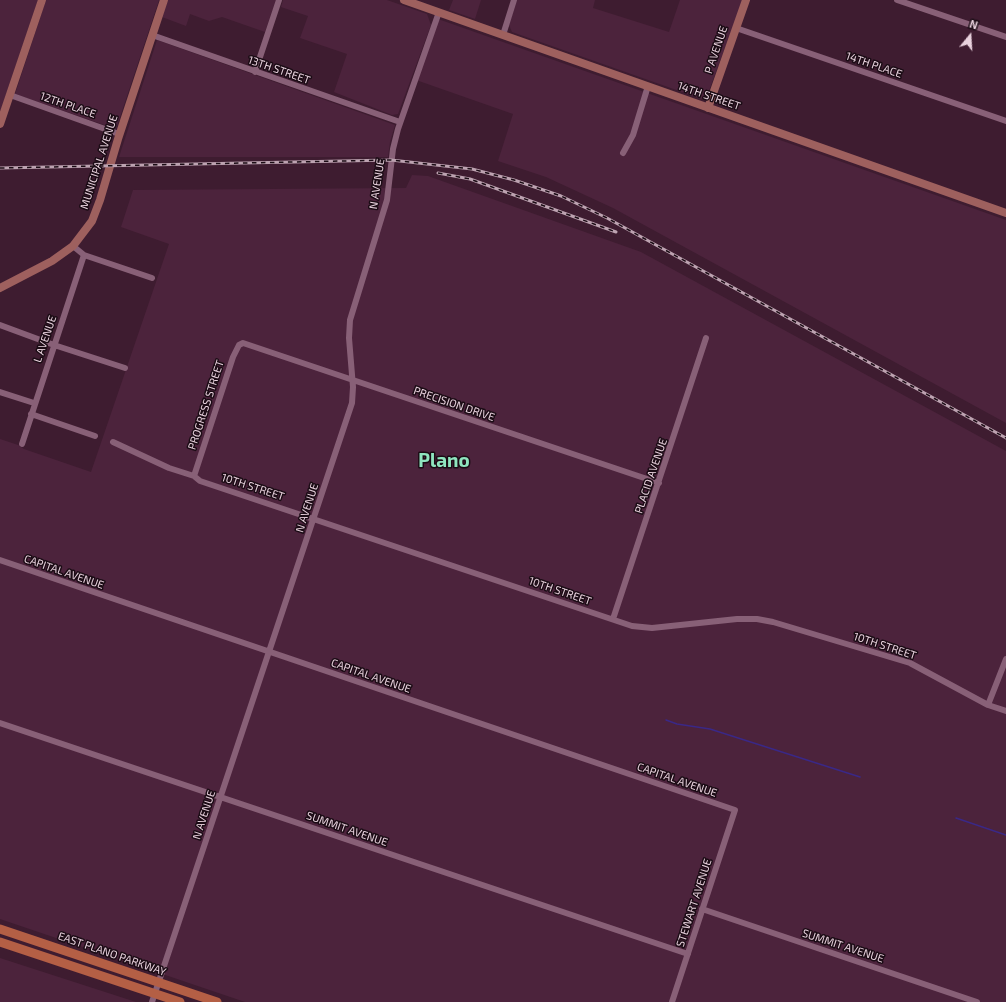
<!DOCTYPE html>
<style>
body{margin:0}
#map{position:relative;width:1006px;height:1002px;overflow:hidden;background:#3e1c30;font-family:"Exo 2",sans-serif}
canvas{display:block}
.north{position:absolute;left:950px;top:16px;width:40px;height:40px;-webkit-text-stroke:3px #1b0c15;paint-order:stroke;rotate:18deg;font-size:11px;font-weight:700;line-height:16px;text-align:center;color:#e9d2de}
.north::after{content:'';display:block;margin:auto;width:14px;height:18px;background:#e9d2de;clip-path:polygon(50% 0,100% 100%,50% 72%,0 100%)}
</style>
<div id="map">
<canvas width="1006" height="1002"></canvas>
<div class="north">N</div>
</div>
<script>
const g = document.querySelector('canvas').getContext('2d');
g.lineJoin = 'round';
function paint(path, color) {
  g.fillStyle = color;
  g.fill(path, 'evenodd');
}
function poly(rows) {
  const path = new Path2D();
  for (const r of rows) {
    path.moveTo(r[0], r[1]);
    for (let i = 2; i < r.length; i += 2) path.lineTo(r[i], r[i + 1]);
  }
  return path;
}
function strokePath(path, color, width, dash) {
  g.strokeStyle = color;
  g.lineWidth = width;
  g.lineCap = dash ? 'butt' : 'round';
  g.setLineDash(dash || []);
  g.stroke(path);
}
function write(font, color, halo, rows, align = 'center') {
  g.font = font + ' "Exo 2",sans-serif';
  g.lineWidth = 3;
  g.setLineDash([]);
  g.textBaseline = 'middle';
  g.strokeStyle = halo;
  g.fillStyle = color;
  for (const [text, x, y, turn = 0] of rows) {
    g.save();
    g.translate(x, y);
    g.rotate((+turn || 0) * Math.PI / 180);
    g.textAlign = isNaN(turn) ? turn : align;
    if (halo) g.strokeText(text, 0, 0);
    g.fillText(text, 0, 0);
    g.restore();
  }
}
paint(poly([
 [0,0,38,0,0,112],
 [46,0,159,0,116,129,15,94],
 [168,0,276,0,265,32,222,17,209,21,190,14,186,26,162,17],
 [283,0,387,0,427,14,431,25,398,114,392,115,334,92,347,54,300,38,308,16,281,7],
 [453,0,481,0,475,19,449,10],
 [517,0,595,0,593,8,669,32,680,0,743,0,707,96,702,99,512,32,509,25],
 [438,19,1006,220,1006,423,613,208,546,177,498,161,513,114,416,80],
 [157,40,395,125,390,142,388,157,119,157],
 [412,175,428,176,641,252,1006,451,1006,1002,245,1002,0,919,0,439,18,445,24,449,91,472,169,244,121,227,133,190,406,188],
 [0,958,136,1002,0,1002]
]), '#4c233c');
strokePath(poly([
 [666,720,677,724,710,729,860,777],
 [956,818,1006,835]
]), '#3a2887', 1.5);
strokePath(poly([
 [897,0,1006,37],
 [736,28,1006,121],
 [152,35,400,122],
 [503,35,514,0],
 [255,72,279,0],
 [10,95,119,134],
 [623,153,633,135,648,86],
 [84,255,152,278],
 [0,325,54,345,125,368],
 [0,392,34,403],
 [31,414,95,436],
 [113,442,169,468,194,476,200,481,632,626,652,628,737,619,757,619,773,622,910,663,988,705,1006,711],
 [22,444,84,255,73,246],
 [194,476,233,357,239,345,243,343,659,483],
 [0,560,735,810,672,1002],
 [613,619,706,338],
 [988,705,1006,659],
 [0,723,688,954],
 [702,909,977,1002],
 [152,1002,352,403,353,387,349,338,350,320,387,200,393,149,398,129,439,12]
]), '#886077', 6);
strokePath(poly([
 [404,0,1006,213],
 [708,108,746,0],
 [0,124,42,0],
 [0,288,52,261,73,246,92,221,100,200,118,139,164,0]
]), '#9e605e', 8);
strokePath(poly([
 [0,929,217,1002],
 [0,942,180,1002]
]), '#b45f45', 9);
const rail = poly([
 [0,168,391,160,472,169,514,180,561,196,607,218,1006,438],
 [438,173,470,179,616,232]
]);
strokePath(rail, '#bda3b1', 3);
strokePath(rail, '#1b0c15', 1.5, [4.5]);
write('11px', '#e9d2de', '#1b0c15', [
 ["P AVENUE",716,50,-71],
 ["14TH PLACE",874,65,19],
 ["13TH STREET",279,70,19],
 ["14TH STREET",709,96,19],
 ["12TH PLACE",68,105,19],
 ["MUNICIPAL AVENUE",99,162,-72],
 ["N AVENUE",377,184,-81],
 ["L AVENUE",45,339,-71],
 ["PRECISION DRIVE",454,404,19],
 ["PROGRESS STREET",206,405,-72],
 ["PLACID AVENUE",651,476,-71],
 ["10TH STREET",253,487,18],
 ["N AVENUE",307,508,-72],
 ["CAPITAL AVENUE",64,572,19],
 ["10TH STREET",560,591,19],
 ["10TH STREET",885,646,18],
 ["CAPITAL AVENUE",371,676,19],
 ["CAPITAL AVENUE",677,780,19],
 ["N AVENUE",204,815,-72],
 ["SUMMIT AVENUE",347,829,19],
 ["STEWART AVENUE",694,903,-72],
 ["SUMMIT AVENUE",843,946,18],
 ["EAST PLANO PARKWAY",112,954,19]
]);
write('bold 19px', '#8fe5bf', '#1b0c15', [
 ["Plano",444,461]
]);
</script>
